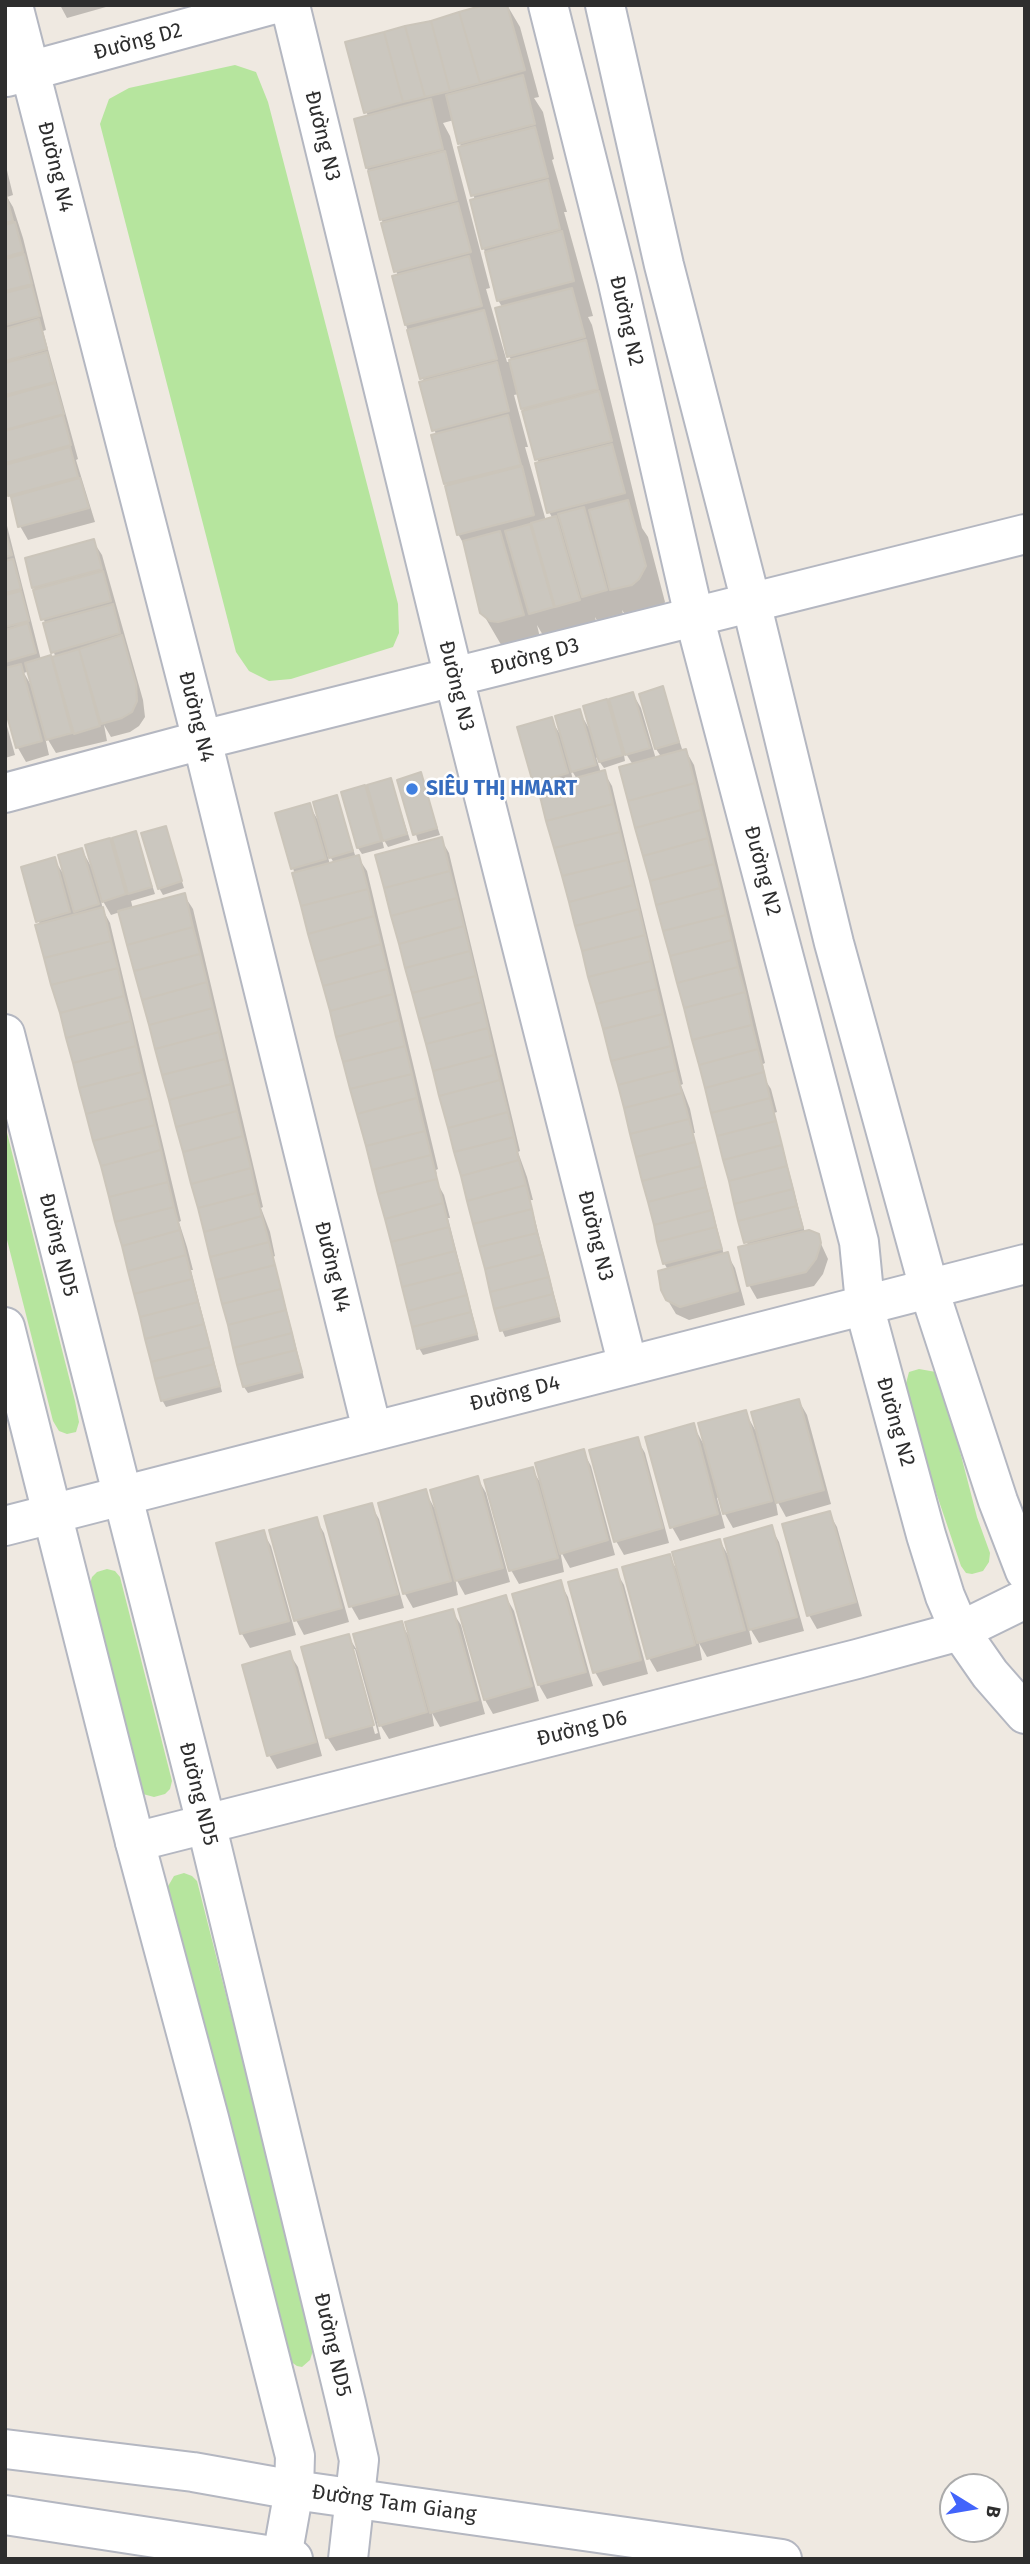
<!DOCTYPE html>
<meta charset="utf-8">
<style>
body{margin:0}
#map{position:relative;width:1030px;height:2564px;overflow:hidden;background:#efe9e1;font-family:"Fira Sans",sans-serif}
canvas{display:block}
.frame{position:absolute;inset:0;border:7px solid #2e2e2e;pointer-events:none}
.north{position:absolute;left:939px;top:2473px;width:70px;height:70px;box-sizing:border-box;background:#fff;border:2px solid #ababab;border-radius:50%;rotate:101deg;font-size:19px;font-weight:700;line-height:28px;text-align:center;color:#2e2e2e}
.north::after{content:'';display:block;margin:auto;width:24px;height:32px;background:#4264fb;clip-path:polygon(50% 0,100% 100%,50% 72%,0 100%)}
</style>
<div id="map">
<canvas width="1030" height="2564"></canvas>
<div class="frame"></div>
<div class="north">B</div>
</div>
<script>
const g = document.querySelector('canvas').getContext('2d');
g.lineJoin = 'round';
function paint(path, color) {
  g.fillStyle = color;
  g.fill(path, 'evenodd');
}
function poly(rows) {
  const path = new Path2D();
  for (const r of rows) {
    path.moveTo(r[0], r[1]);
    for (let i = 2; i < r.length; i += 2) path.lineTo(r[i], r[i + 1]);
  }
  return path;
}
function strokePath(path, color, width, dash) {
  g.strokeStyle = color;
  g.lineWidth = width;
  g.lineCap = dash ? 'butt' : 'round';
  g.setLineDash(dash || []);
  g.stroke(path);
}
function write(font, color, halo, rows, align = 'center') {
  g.font = font + ' "Fira Sans",sans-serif';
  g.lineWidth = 5;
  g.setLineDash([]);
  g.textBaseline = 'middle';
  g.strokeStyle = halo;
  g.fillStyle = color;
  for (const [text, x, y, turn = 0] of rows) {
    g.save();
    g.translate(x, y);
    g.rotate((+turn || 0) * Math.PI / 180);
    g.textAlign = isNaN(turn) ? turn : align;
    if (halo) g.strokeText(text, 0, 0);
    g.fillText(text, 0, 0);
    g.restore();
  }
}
paint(poly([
 [235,65,256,72,268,102,398,604,399,633,393,647,291,679,269,681,249,671,236,652,100,124,109,99,129,88],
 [5,1125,75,1401,79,1422,76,1432,67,1434,59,1431,53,1421,5,1232],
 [919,1369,936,1372,943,1386,977,1517,990,1553,989,1562,983,1571,972,1574,966,1573,961,1566,921,1448,905,1387,909,1372],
 [107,1569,115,1571,120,1577,172,1781,170,1789,165,1794,154,1797,143,1794,138,1789,90,1584,92,1577,97,1572],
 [184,1873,192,1876,197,1881,315,2344,310,2360,302,2367,297,2366,287,2359,167,1888,174,1876]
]), '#b6e59e');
paint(poly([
 [60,5,113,5,67,18],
 [488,5,507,5,520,27,539,97,534,98,543,112,554,159,552,160,567,212,564,212,593,316,588,317,592,325,642,528,648,537,665,602,659,614,632,625,622,610,626,625,604,632,595,617,599,635,551,649,537,625,543,650,503,648,482,612,466,548,458,534,424,382,406,325,398,277,367,168,368,117,347,43],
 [454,120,475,201,473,202,484,249,498,300,502,307,507,353,512,361,507,362,486,289,490,288,450,136,443,123],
 [519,394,539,464,549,512,553,519,546,521,525,447,528,447,514,395],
 [5,162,13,195,7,197,13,207,23,238,46,330,43,331,78,459,76,460,95,522,28,540,20,526,5,477],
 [5,518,41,660,55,656,34,587,93,541,102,555,143,700,145,717,139,726,130,732,111,737,104,725,107,741,56,753,44,733,49,755,26,762,18,748,5,703],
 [29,671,32,687,24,673],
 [662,688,683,752,686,751,694,765,765,1063,763,1064,766,1081,771,1089,777,1112,774,1113,805,1233,817,1235,828,1259,823,1274,814,1286,757,1299,749,1285,748,1246,633,765,623,749,625,761,604,768,596,757,601,773,604,772,612,786,683,1084,681,1085,690,1109,695,1133,693,1133,724,1255,727,1254,735,1268,745,1305,689,1320,676,1314,667,1299,668,1270,664,1263,620,1084,541,793,535,782,551,719,561,736,579,711,590,730,606,701,613,714,633,694,641,708,656,759,662,758,656,749,641,695],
 [570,768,577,779,573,780],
 [5,719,15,755,5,758],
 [420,774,440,835,418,841,399,781],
 [391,780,410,840,388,847,381,835,384,848,362,854,358,848,364,787,371,800],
 [336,797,356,858,358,857,367,871,438,1169,436,1170,437,1175,434,1170,431,1172,444,1195,450,1218,448,1218,479,1340,423,1355,419,1348,293,868,309,805,319,822],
 [327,853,328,853,334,863,330,865],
 [165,828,184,888,163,895,159,888],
 [135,833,155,894,131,901,133,909,184,895,193,909,263,1207,261,1208,270,1232,275,1256,273,1257,304,1378,248,1393,244,1387,200,1208,120,912,111,915,100,896,103,910,110,923,181,1221,179,1222,187,1247,193,1270,191,1270,222,1392,166,1407,162,1400,40,925,23,868,54,859,64,875,82,850,93,870,109,840,117,853],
 [441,839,449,853,520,1151,518,1152,527,1177,533,1200,530,1200,561,1322,505,1337,502,1330],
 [799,1401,807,1415,831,1504,786,1517,775,1497,778,1515,733,1528,725,1514,720,1497,717,1498,725,1528,680,1541,672,1527,693,1425,704,1445,745,1412,757,1433],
 [637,1439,645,1453,669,1543,624,1555,616,1541],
 [583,1451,591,1466,615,1555,570,1568,560,1550,564,1572,519,1584,511,1570,532,1469,543,1487],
 [478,1479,486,1493,510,1582,465,1595,455,1577,458,1595,413,1608,405,1594,380,1504,425,1491,436,1511],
 [371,1505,379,1519,404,1608,359,1620,351,1606],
 [829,1513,837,1527,862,1616,817,1629,809,1615],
 [316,1519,324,1533,349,1622,304,1635,296,1620],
 [771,1527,779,1542,804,1631,759,1643,748,1625,752,1644,707,1657,699,1643,702,1660,657,1672,649,1658,669,1556,677,1570,720,1541,729,1557],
 [263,1532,271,1546,296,1635,250,1648,242,1634,218,1544],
 [616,1571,624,1585,648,1674,603,1686,595,1672],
 [560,1582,568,1597,593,1686,547,1699,539,1685],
 [506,1597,514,1611,539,1701,493,1714,485,1700],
 [452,1611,461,1625,485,1714,440,1727,432,1713,434,1726,389,1739,376,1718,381,1739,336,1751,327,1737,348,1636,360,1655,401,1623,410,1638],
 [351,1649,355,1649,378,1733,375,1734],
 [289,1653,298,1667,322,1756,277,1769,269,1755]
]), '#0003');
const building = poly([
 [484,5,507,5,525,70,480,83,459,12,484,5],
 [459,12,480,83,450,91,431,21,459,12],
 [431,21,450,91,425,97,405,26,431,21],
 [405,26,425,97,403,102,384,32,405,26],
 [384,32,403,102,364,113,345,42,384,32],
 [523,75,535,124,458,144,446,95,523,75],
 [431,99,443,149,366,168,354,119,431,99],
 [535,127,548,177,471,196,458,147,535,127],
 [445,151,457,200,380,220,368,171,445,151],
 [548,180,560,229,482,249,470,200,548,180],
 [5,191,13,221,5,223,5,191],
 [458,203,471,252,394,272,381,223,458,203],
 [15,222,23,252,5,257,5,225,15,222],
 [562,231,574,281,497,301,485,252,562,231],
 [24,254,32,284,5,291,5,259,24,254],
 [469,256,482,306,405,325,392,276,469,256],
 [32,286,40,316,5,325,5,293,32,286],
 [572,288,585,337,507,357,495,308,572,288],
 [484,310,497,359,420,379,407,330,484,310],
 [39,319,47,349,5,361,5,329,39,319],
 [586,340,598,389,521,409,509,360,586,340],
 [47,352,55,382,5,395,5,363,47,352],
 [497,362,509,411,432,431,419,382,497,362],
 [55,383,64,414,5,430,5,397,55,383],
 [599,391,612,441,535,460,522,411,599,391],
 [63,415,71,445,5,463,5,431,63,415],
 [508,415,521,465,444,484,431,435,508,415],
 [612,444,625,493,547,513,535,463,612,444],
 [70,447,78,477,8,496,5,484,5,465,70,447],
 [522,466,534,515,457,535,445,486,522,466],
 [80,478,89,508,18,527,11,497,80,478],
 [628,500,646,566,639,579,632,585,610,590,589,510,628,500],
 [584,507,607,590,582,597,558,514,584,507],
 [556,516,580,600,555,607,531,523,556,516],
 [530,524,554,607,529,614,505,531,530,524],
 [5,531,12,555,5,557,5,531],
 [500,531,524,615,498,622,490,621,480,613,463,541,500,531],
 [94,539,102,569,32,588,25,558,94,539],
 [13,559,21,589,5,593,5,561,13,559],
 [103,571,111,601,41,620,33,590,103,571],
 [21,591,29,621,5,627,5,595,21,591],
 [113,604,120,633,51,653,43,623,113,604],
 [28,623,36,653,5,662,5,630,28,623],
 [122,635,136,684,137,701,132,712,122,718,101,724,79,649,122,635],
 [79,649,100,726,74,734,52,657,79,649],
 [51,655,72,733,46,740,25,663,51,655],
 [21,664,42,741,16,748,5,709,5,668,21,664],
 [663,686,679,742,655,749,639,694,663,686],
 [633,692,650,748,625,755,609,699,633,692],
 [607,699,623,755,599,762,583,706,607,699],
 [580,709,596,765,571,772,555,716,580,709],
 [552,717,568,773,533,783,517,727,552,717],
 [686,749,695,783,628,801,619,767,686,749],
 [605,770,613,804,546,821,538,788,605,770],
 [421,772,437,828,413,835,397,780,421,772],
 [391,778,407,834,383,841,367,785,391,778],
 [695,783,701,810,635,828,628,801,695,783],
 [365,785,381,841,357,848,341,792,365,785],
 [337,795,353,851,329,858,313,802,337,795],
 [310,803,326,859,291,869,275,813,310,803],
 [613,804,620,832,554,848,546,821,613,804],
 [701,810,708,838,643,856,635,828,701,810],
 [166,826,182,881,158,889,141,833,166,826],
 [136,831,152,887,128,894,112,838,136,831],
 [620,832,627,860,562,876,554,848,620,832],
 [442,837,450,871,384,888,375,855,442,837],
 [110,838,126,894,102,902,85,845,110,838],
 [708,838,714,864,650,881,643,856,708,838],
 [82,848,99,904,74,912,58,855,82,848],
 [359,855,368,889,301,906,292,873,359,855],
 [55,857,70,912,36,922,21,867,55,857],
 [627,860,633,885,569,902,562,876,627,860],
 [714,864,720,888,656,905,650,881,714,864],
 [450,871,457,898,391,916,384,888,450,871],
 [633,885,639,909,575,926,569,902,633,885],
 [720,888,726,915,663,931,656,905,720,888],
 [368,889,374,916,308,934,301,906,368,889],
 [185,893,193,927,127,945,118,911,185,893],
 [457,898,464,926,399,944,391,916,457,898],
 [103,907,111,941,44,958,35,925,103,907],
 [639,909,645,935,582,951,575,926,639,909],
 [726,915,732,940,670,956,663,931,726,915],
 [374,916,381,944,316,962,308,934,374,916],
 [464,926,470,951,405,968,399,944,464,926],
 [193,927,200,954,134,971,127,945,193,927],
 [645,935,651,961,588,977,582,951,645,935],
 [732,940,738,967,677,983,670,956,732,940],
 [111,941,118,968,51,985,44,958,111,941],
 [381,944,387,969,323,986,316,962,381,944],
 [470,951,476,976,412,993,405,968,470,951],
 [200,954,207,982,142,1000,134,971,200,954],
 [651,961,657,989,596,1004,588,977,651,961],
 [738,967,745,992,684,1008,677,983,738,967],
 [118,968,124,996,60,1013,51,985,118,968],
 [387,969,393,994,330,1011,323,986,387,969],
 [476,976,482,1002,419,1019,412,993,476,976],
 [207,982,213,1008,149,1025,142,1000,207,982],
 [657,989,663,1014,603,1029,596,1004,657,989],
 [745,992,752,1025,692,1040,684,1008,745,992],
 [393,994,399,1020,336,1037,330,1011,393,994],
 [124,996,131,1021,66,1038,60,1013,124,996],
 [482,1002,488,1028,426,1044,419,1019,482,1002],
 [213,1008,219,1032,155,1049,149,1025,213,1008],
 [663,1014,671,1046,611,1061,603,1029,663,1014],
 [399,1020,405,1046,343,1062,336,1037,399,1020],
 [131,1021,136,1046,73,1063,66,1038,131,1021],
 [752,1025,758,1049,699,1065,692,1040,752,1025],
 [488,1028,494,1055,433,1071,426,1044,488,1028],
 [219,1032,225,1059,162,1075,155,1049,219,1032],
 [136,1046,142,1072,79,1088,73,1063,136,1046],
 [405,1046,412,1074,350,1089,343,1062,405,1046],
 [671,1046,676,1070,618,1085,611,1061,671,1046],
 [758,1049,764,1072,705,1088,699,1065,758,1049],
 [494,1055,500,1080,439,1096,433,1071,494,1055],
 [225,1059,231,1084,169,1100,162,1075,225,1059],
 [676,1070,682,1093,624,1108,618,1085,676,1070],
 [142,1072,149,1098,86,1114,79,1088,142,1072],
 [764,1072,770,1098,711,1113,705,1088,764,1072],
 [412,1074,417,1098,357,1114,350,1089,412,1074],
 [500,1080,508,1112,448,1128,439,1096,500,1080],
 [231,1084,237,1111,176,1127,169,1100,231,1084],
 [682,1093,689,1119,630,1134,624,1108,682,1093],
 [149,1098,155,1125,93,1141,86,1114,149,1098],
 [417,1098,425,1131,366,1146,357,1114,417,1098],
 [770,1098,776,1121,717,1136,711,1113,770,1098],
 [237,1111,243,1136,183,1152,176,1127,237,1111],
 [508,1112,514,1137,454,1152,448,1128,508,1112],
 [689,1119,695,1142,636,1157,630,1134,689,1119],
 [776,1121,782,1145,723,1160,717,1136,776,1121],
 [155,1125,161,1150,101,1166,93,1141,155,1125],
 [425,1131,431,1155,372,1170,366,1146,425,1131],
 [243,1136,251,1168,191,1184,183,1152,243,1136],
 [514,1137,519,1160,461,1176,454,1152,514,1137],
 [695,1142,701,1166,642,1181,636,1157,695,1142],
 [782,1145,787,1166,729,1181,723,1160,782,1145],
 [161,1150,168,1182,109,1197,101,1166,161,1150],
 [431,1155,437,1179,378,1194,372,1170,431,1155],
 [519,1160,526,1185,467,1201,461,1176,519,1160],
 [701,1166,706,1187,648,1202,642,1181,701,1166],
 [787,1166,793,1189,734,1204,729,1181,787,1166],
 [251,1168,256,1193,198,1208,191,1184,251,1168],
 [437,1179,443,1203,385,1219,378,1194,437,1179],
 [168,1182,174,1207,115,1222,109,1197,168,1182],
 [526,1185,532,1209,473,1224,467,1201,526,1185],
 [706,1187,712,1210,654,1225,648,1202,706,1187],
 [793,1189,797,1206,738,1221,734,1204,793,1189],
 [256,1193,262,1216,204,1232,198,1208,256,1193],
 [443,1203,449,1227,391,1242,385,1219,443,1203],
 [797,1206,803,1228,744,1243,738,1221,797,1206],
 [174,1207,180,1230,122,1246,115,1222,174,1207],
 [532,1209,537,1233,479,1247,473,1224,532,1209],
 [712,1210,716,1227,657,1242,654,1225,712,1210],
 [262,1216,269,1242,210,1257,204,1232,262,1216],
 [449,1227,455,1251,397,1266,391,1242,449,1227],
 [716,1227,722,1249,663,1264,657,1242,716,1227],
 [180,1230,186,1255,128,1271,122,1246,180,1230],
 [809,1230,819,1234,821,1243,816,1259,806,1272,747,1286,738,1247,809,1230],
 [537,1233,543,1254,485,1269,479,1247,537,1233],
 [269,1242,275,1265,216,1280,210,1257,269,1242],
 [455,1251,461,1272,402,1287,397,1266,455,1251],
 [728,1252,738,1291,680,1307,666,1300,661,1290,658,1271,728,1252],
 [543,1254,549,1277,490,1292,485,1269,543,1254],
 [186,1255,192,1279,134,1294,128,1271,186,1255],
 [275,1265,281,1289,222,1304,216,1280,275,1265],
 [461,1272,467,1295,408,1311,402,1287,461,1272],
 [549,1277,553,1294,494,1309,490,1292,549,1277],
 [192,1279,198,1302,140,1317,134,1294,192,1279],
 [281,1289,286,1310,228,1325,222,1304,281,1289],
 [553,1294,559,1316,500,1331,494,1309,553,1294],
 [467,1295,471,1312,412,1327,408,1311,467,1295],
 [198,1302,204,1324,145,1339,140,1317,198,1302],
 [286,1310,292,1333,233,1348,228,1325,286,1310],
 [471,1312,477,1334,417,1349,412,1327,471,1312],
 [204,1324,210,1347,151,1362,145,1339,204,1324],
 [292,1333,296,1350,237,1365,233,1348,292,1333],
 [210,1347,214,1364,155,1379,151,1362,210,1347],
 [296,1350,302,1372,243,1387,237,1365,296,1350],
 [214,1364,220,1386,161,1401,155,1379,214,1364],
 [799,1399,824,1490,776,1503,751,1412,799,1399],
 [746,1410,772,1501,723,1514,698,1423,746,1410],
 [694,1423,718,1514,670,1528,645,1437,694,1423],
 [638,1437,663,1528,614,1542,589,1450,638,1437],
 [584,1449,608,1540,560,1554,535,1463,584,1449],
 [533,1467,558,1558,509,1571,484,1480,533,1467],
 [478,1476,503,1568,455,1581,430,1490,478,1476],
 [426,1489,451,1581,403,1594,378,1503,426,1489],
 [372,1503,398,1594,349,1607,324,1516,372,1503],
 [830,1511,856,1602,807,1616,782,1524,830,1511],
 [317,1517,342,1608,294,1621,269,1530,317,1517],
 [772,1525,797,1617,749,1630,724,1539,772,1525],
 [264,1530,289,1621,240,1634,216,1543,264,1530],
 [720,1539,745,1630,697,1643,672,1552,720,1539],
 [670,1554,695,1645,647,1659,622,1567,670,1554],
 [617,1569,641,1660,593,1673,568,1582,617,1569],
 [561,1580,586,1672,538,1685,512,1594,561,1580],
 [506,1595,532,1686,484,1700,458,1609,506,1595],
 [453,1609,478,1700,430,1713,405,1622,453,1609],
 [402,1621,427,1712,379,1726,353,1634,402,1621],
 [349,1634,374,1725,326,1738,301,1647,349,1634],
 [290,1651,316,1742,267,1756,242,1665,290,1651]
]);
paint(building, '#cbc7bf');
strokePath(building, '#cbc5ba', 2);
const minor = poly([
 [13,5,202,740,372,1430],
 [290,5,454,678,628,1366],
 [7,77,271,5],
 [5,793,202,740,1025,534],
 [5,1526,1025,1264],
 [135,1842,857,1659,960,1631,1025,1599]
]);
const tertiary = poly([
 [548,5,617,279,694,616,859,1242,866,1313,926,1535,945,1596,960,1631,990,1674,1025,1714],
 [605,5,664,265,751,602,834,943,932,1299,998,1501,1025,1571],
 [5,1034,206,1823,346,2403,359,2460,348,2559],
 [5,1327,135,1842,209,2118,295,2456,294,2490,282,2557]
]);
const secondary = poly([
 [5,2449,193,2472,294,2490,782,2559],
 [5,2515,293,2559]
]);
strokePath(minor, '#b4b7c1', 42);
strokePath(tertiary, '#b4b7c1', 42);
strokePath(secondary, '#b4b7c1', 42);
strokePath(minor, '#fff', 38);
strokePath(tertiary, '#fff', 38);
strokePath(secondary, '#fff', 38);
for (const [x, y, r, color] of [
 [412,789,7,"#3f7fe0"]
]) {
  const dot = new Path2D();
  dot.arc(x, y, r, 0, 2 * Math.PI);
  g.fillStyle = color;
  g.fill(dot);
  strokePath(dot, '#fff', 2.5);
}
write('21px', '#2e2e2e', '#fff', [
 ["Đường D2",138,42,-15],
 ["Đường N3",322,136,76],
 ["Đường N4",55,167,76],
 ["Đường N2",626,321,77],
 ["Đường D3",535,657,-15],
 ["Đường N3",456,686,76],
 ["Đường N4",196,717,76],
 ["Đường N2",762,871,75],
 ["Đường N3",595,1236,76],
 ["Đường ND5",58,1245,76],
 ["Đường N4",332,1267,76],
 ["Đường D4",515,1394,-14],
 ["Đường N2",895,1422,74],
 ["Đường D6",582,1729,-14],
 ["Đường ND5",198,1794,76],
 ["Đường ND5",332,2345,77],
 ["Đường Tam Giang",394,2504,8]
]);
write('bold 21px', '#366cbe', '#fff', [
 ["SIÊU THỊ HMART",426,789]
], 'left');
</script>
